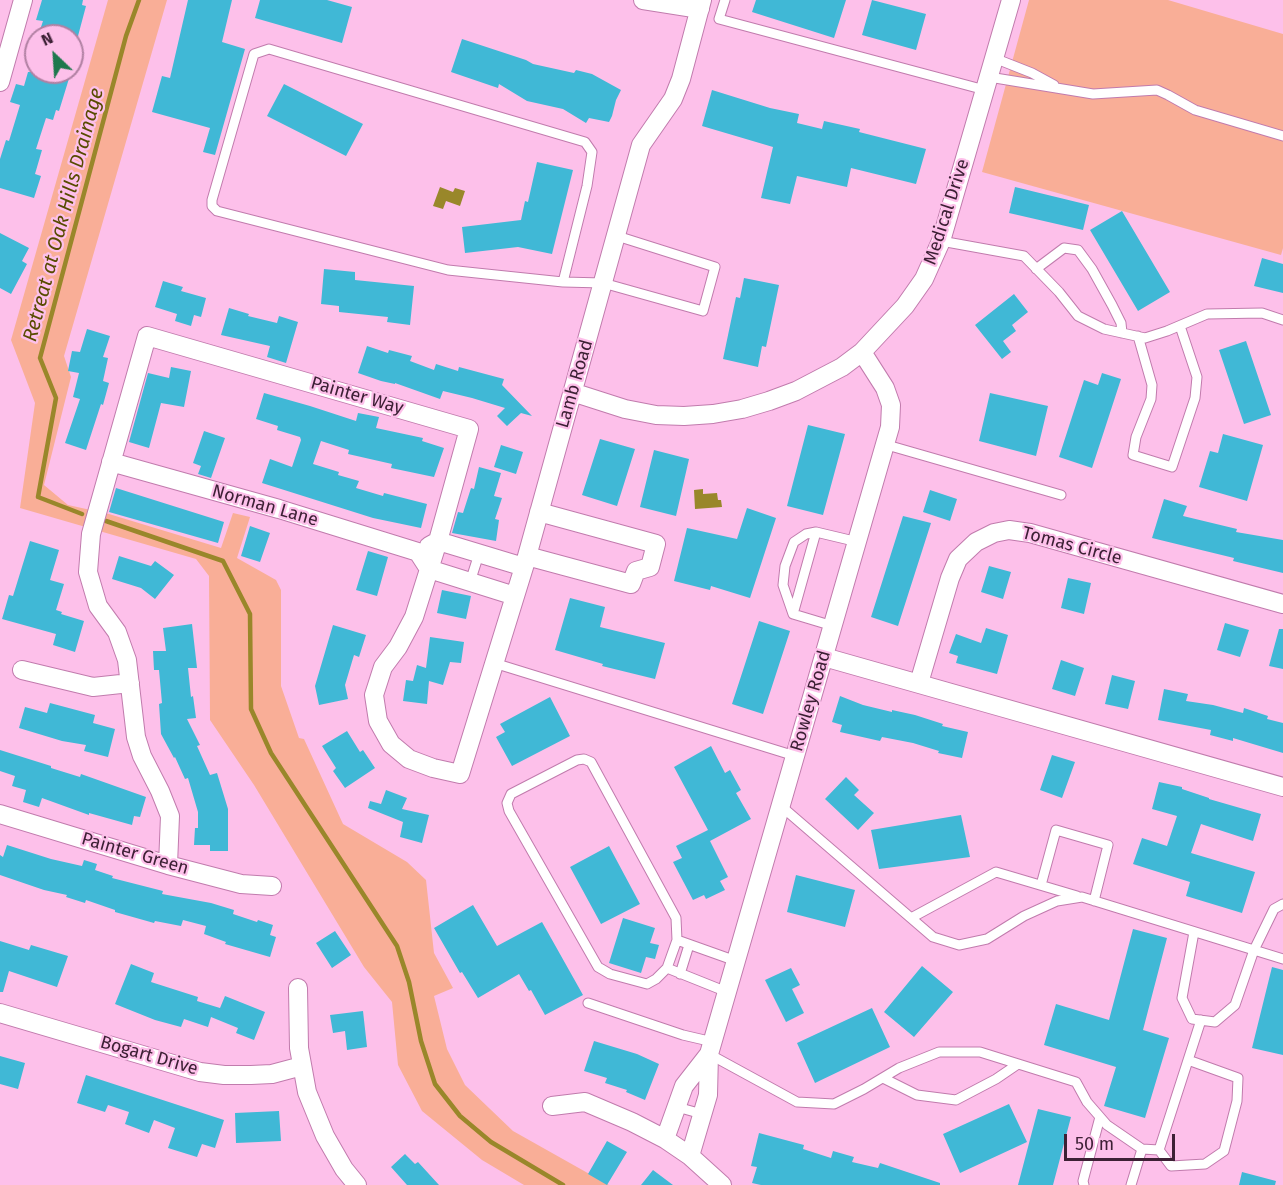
<!DOCTYPE html>
<style>
body{margin:0}
#map{position:relative;width:1283px;height:1185px;overflow:hidden;background:#fdc0ea;font-family:"Fira Sans",sans-serif}
canvas{display:block}
.north{position:absolute;left:24px;top:24px;width:60px;height:60px;box-sizing:border-box;background:#fdc0ea;border:2px solid #b080a2;border-radius:50%;rotate:335deg;font-size:16px;font-weight:700;line-height:24px;text-align:center;color:#3d2035}
.north::after{content:'';display:block;margin:auto;width:21px;height:27px;background:#1d784d;clip-path:polygon(50% 0,100% 100%,50% 72%,0 100%)}
.scale{position:absolute;left:1064px;top:1134px;width:111px;height:27px;box-sizing:border-box;border:3px solid #3d2035;border-top:0;padding-left:8px;font-size:18px;line-height:21px;white-space:nowrap;color:#3d2035;-webkit-text-stroke:4px #fdc0ea;paint-order:stroke}
</style>
<div id="map">
<canvas width="1283" height="1185"></canvas>
<div class="north">N</div>
<div class="scale">50 m</div>
</div>
<script>
const g = document.querySelector('canvas').getContext('2d');
g.lineJoin = 'round';
function paint(path, color) {
  g.fillStyle = color;
  g.fill(path, 'evenodd');
}
function poly(rows) {
  const path = new Path2D();
  for (const r of rows) {
    path.moveTo(r[0], r[1]);
    for (let i = 2; i < r.length; i += 2) path.lineTo(r[i], r[i + 1]);
  }
  return path;
}
function strokePath(path, color, width, dash) {
  g.strokeStyle = color;
  g.lineWidth = width;
  g.lineCap = dash ? 'butt' : 'round';
  g.setLineDash(dash || []);
  g.stroke(path);
}
function write(font, color, halo, rows, align = 'center') {
  g.font = font + ' "Fira Sans",sans-serif';
  g.lineWidth = 4.5;
  g.setLineDash([]);
  g.textBaseline = 'middle';
  g.strokeStyle = halo;
  g.fillStyle = color;
  for (const [text, x, y, turn = 0] of rows) {
    g.save();
    g.translate(x, y);
    g.rotate((+turn || 0) * Math.PI / 180);
    g.textAlign = isNaN(turn) ? turn : align;
    if (halo) g.strokeText(text, 0, 0);
    g.fillText(text, 0, 0);
    g.restore();
  }
}
paint(poly([
 [108,0,167,0,64,356,71,377,44,485,68,505,109,514,221,548,233,513,250,517,237,558,276,580,281,590,281,686,299,738,304,739,343,824,407,862,426,880,434,953,453,988,434,996,447,1049,465,1085,513,1131,609,1185,524,1185,482,1160,422,1111,398,1065,392,1002,364,967,254,785,210,720,209,576,196,559,20,508,35,403,11,340],
 [1029,0,1168,0,1283,34,1283,248,1281,255,982,172]
]), '#f9ae97');
paint(poly([
 [440,187,453,192,455,188,465,191,460,206,446,201,443,209,433,206],
 [703,489,703,494,717,493,718,500,721,500,722,507,695,509,694,490]
]), '#99872a');
strokePath(poly([
 [82,514,38,497,56,398,40,358,126,36,139,0],
 [106,521,223,561,250,614,251,709,271,753,397,946,409,982,421,1041,435,1084,460,1116,491,1142,563,1185]
]), '#99872a', 4.5);
paint(poly([
 [42,0,83,0,82,5,86,6,78,36,38,36,43,21,36,20],
 [188,0,232,0,222,42,245,49,215,155,203,152,210,128,152,112,162,76,170,78],
 [260,0,327,0,352,7,342,43,255,18],
 [756,0,846,0,834,38,752,12],
 [872,0,926,14,916,50,862,35],
 [462,39,526,60,533,64,574,73,576,70,592,74,621,90,616,100,612,116,609,122,589,118,586,123,563,109,527,101,499,84,498,88,451,72],
 [28,72,71,72,59,111,56,110,53,120,46,118,36,149,42,150,35,174,41,176,34,198,0,188,0,159,6,140,9,141,20,105,10,102,16,84,24,86],
 [284,84,363,124,346,156,267,116],
 [712,90,770,108,799,114,797,123,822,129,824,121,860,129,859,132,926,149,916,184,851,168,847,187,797,176,790,204,761,198,773,147,702,126],
 [537,162,573,170,552,254,518,247,465,253,462,227,521,220,525,201,528,202],
 [1015,187,1089,205,1083,230,1009,213],
 [1122,211,1170,292,1138,311,1090,230],
 [0,233,29,248,22,261,27,264,11,294,0,288],
 [1262,258,1283,264,1283,293,1254,286],
 [324,269,355,272,355,280,414,286,410,325,387,322,388,317,339,312,339,306,321,304],
 [744,278,779,285,766,347,762,346,758,367,723,359,736,297,740,298],
 [163,281,183,287,181,291,206,298,201,317,194,315,191,326,175,321,177,314,155,307],
 [1014,294,1028,312,1012,325,1016,331,1003,341,1011,352,1002,359,975,325],
 [229,308,249,314,248,316,277,323,279,316,298,322,286,363,267,357,270,346,221,335],
 [87,329,110,336,103,357,108,358,103,381,109,383,103,405,101,404,86,450,65,443,80,399,73,397,79,373,68,371,72,351,80,352],
 [1246,341,1271,415,1244,424,1219,350],
 [367,346,388,353,389,350,412,356,410,361,434,370,436,364,458,371,459,367,504,379,502,385,532,416,521,413,507,426,497,416,505,408,472,398,443,391,440,399,395,383,395,384,381,381,358,373],
 [171,367,191,371,184,407,161,403,149,448,129,442,148,373,169,378],
 [1102,373,1121,379,1092,468,1059,457,1084,380,1098,385],
 [264,393,310,406,356,421,358,413,379,417,376,428,423,438,422,441,444,448,434,477,391,468,392,464,348,454,349,450,321,441,313,464,339,472,338,475,359,481,356,488,383,496,384,493,427,504,421,528,373,518,262,483,270,459,292,467,301,440,300,437,277,430,278,426,256,419],
 [990,393,1048,406,1036,456,979,441],
 [808,425,845,434,823,515,787,506],
 [204,431,225,438,211,478,198,474,201,466,193,463],
 [1223,434,1263,445,1247,501,1199,487,1210,451,1218,453],
 [600,439,635,449,617,506,582,495],
 [501,445,523,452,516,474,494,467],
 [654,450,689,459,676,516,640,507],
 [479,467,501,473,494,496,502,498,495,519,499,520,496,541,452,533,458,512,463,513,471,488,474,489],
 [116,488,224,522,218,543,109,512],
 [930,490,957,499,950,521,923,512],
 [1164,499,1187,506,1183,516,1237,529,1236,532,1283,540,1283,573,1233,561,1234,558,1152,538],
 [747,508,776,518,750,598,711,586,710,590,674,581,687,528,737,539],
 [903,516,931,523,898,626,871,617],
 [250,526,270,533,260,562,241,556],
 [30,541,59,550,50,580,64,584,56,610,62,612,61,614,84,621,75,652,53,645,56,634,2,619,9,595,13,596],
 [368,551,388,557,377,596,356,590],
 [119,556,151,566,155,561,174,575,155,599,141,588,112,579],
 [989,566,1011,572,1003,599,981,592],
 [1068,578,1091,583,1084,614,1061,608],
 [442,590,471,596,466,619,437,613],
 [570,598,605,607,600,627,665,643,655,679,602,666,603,664,555,650],
 [759,621,790,631,763,714,732,704],
 [1225,623,1249,630,1240,657,1217,650],
 [192,624,197,668,188,668,191,697,193,696,196,718,187,719,200,745,197,746,210,775,217,773,228,809,228,851,210,851,210,845,194,845,195,828,198,828,198,812,188,778,185,779,175,757,174,758,161,734,159,704,162,703,159,670,154,670,153,651,166,651,163,628],
 [333,625,366,635,359,657,354,655,345,685,348,699,319,705,315,686],
 [986,628,1008,635,997,674,956,663,958,656,949,653,956,634,981,643],
 [1279,629,1283,629,1283,669,1269,666],
 [430,637,464,642,461,663,450,662,443,685,429,681,427,704,403,701,406,680,413,681,417,665,426,668],
 [1061,660,1084,668,1075,696,1052,689],
 [1112,675,1135,681,1128,709,1105,704],
 [1164,689,1188,694,1186,701,1213,705,1243,713,1244,708,1268,716,1267,719,1283,723,1283,753,1233,738,1233,741,1210,735,1211,730,1158,720],
 [840,696,863,705,892,712,892,710,915,715,943,724,942,726,968,732,962,758,938,753,939,751,913,743,882,737,880,741,840,732,842,725,832,722],
 [550,697,570,736,512,766,496,737,505,732,500,724],
 [50,703,95,715,93,723,115,729,108,757,84,751,86,745,62,741,19,728,25,707,47,713],
 [347,731,360,752,363,750,375,768,345,788,333,771,336,768,322,746],
 [711,746,725,773,730,770,741,790,736,793,751,819,710,841,728,877,720,881,725,890,706,899,704,895,693,900,673,862,682,858,676,846,708,830,674,767],
 [0,750,51,766,51,768,80,777,81,774,146,797,140,817,134,816,132,825,89,813,89,815,42,798,39,807,23,802,26,790,12,786,15,776,0,771],
 [1052,755,1075,762,1062,798,1040,790],
 [846,777,859,790,854,795,874,813,858,830,825,799],
 [1159,782,1182,787,1182,789,1209,798,1209,799,1261,814,1253,841,1201,824,1191,853,1255,872,1242,913,1186,896,1190,882,1133,864,1142,838,1167,846,1177,816,1152,809],
 [386,790,407,798,402,809,429,815,422,843,400,837,403,822,368,808,370,801,381,804],
 [961,815,970,857,879,869,871,830],
 [7,845,51,859,82,866,84,860,97,864,95,870,113,876,112,878,163,891,162,894,211,903,234,910,233,914,257,922,258,920,273,925,270,935,276,937,270,957,225,944,226,942,204,934,206,926,183,920,181,926,155,921,154,923,115,912,115,910,86,900,85,903,66,897,67,895,44,890,0,875,0,855,3,857],
 [609,846,640,904,601,924,570,867],
 [796,875,855,890,845,927,787,912],
 [473,905,497,946,542,922,583,995,545,1015,531,990,529,991,519,974,478,998,462,972,460,973,434,928],
 [623,918,655,928,650,943,659,945,655,959,646,957,641,973,609,963],
 [1133,929,1167,938,1143,1030,1169,1038,1145,1118,1104,1106,1116,1067,1044,1045,1056,1004,1109,1020],
 [335,931,351,955,332,968,316,943],
 [0,941,29,950,31,945,68,956,57,987,9,971,3,992,0,992],
 [131,964,154,973,151,982,198,997,197,1001,220,1008,225,996,265,1012,254,1040,236,1033,238,1028,211,1017,208,1027,184,1019,181,1027,155,1020,115,1004],
 [922,966,953,992,914,1037,884,1012],
 [1272,967,1283,970,1283,1055,1252,1048],
 [791,968,800,985,792,989,804,1013,786,1022,765,980],
 [872,1008,890,1047,815,1083,797,1043],
 [363,1011,367,1047,347,1050,345,1031,333,1033,330,1015],
 [594,1041,637,1054,659,1064,645,1100,626,1092,627,1090,605,1083,607,1078,584,1071],
 [0,1056,25,1063,18,1089,0,1084],
 [86,1075,224,1120,215,1148,202,1144,197,1157,168,1148,175,1128,154,1120,149,1133,125,1124,129,1112,108,1105,105,1112,77,1103],
 [1009,1104,1027,1142,960,1173,943,1134],
 [1038,1109,1071,1117,1053,1185,1018,1185],
 [279,1111,281,1141,236,1143,235,1113],
 [759,1133,804,1145,803,1149,831,1158,833,1151,854,1157,852,1162,878,1168,880,1163,940,1183,940,1185,761,1185,752,1183,757,1167,751,1166],
 [607,1141,627,1152,607,1185,588,1174],
 [405,1154,415,1164,418,1162,439,1185,407,1185,391,1167],
 [653,1170,673,1185,641,1185],
 [1242,1172,1276,1181,1275,1185,1239,1185]
]), '#40b8d6');
const service = poly([
 [725,0,719,19,985,90],
 [994,58,1032,73,1054,85],
 [989,77,1093,94,1157,90,1168,95,1195,110,1283,136],
 [941,241,1024,256,1059,292,1078,316,1104,329,1145,338,1167,331,1207,314,1262,313,1283,320],
 [1036,269,1064,248,1078,250,1092,269,1112,305,1121,323,1122,333],
 [563,282,587,186,592,152,585,142,269,49,254,54,212,200,212,206,217,211,448,270,563,282,603,283,703,311,715,267,617,236],
 [1138,336,1152,385,1151,399,1136,437,1133,455,1172,467,1195,398,1197,377,1180,326],
 [887,445,1061,495],
 [470,582,479,554],
 [793,614,783,585,785,566,794,542,806,534,816,532],
 [833,626,793,614,816,532,858,542],
 [494,663,795,756],
 [781,806,933,937,959,945,987,939,1024,916,1057,901,1082,897,1283,959],
 [1041,885,1056,830,1108,845,1094,901],
 [911,918,996,872,1077,896],
 [1194,932,1182,998,1192,1019,1215,1022,1235,1005,1254,950,1274,909,1283,904],
 [667,968,656,979,647,984,610,974,598,967,509,811,507,803,511,794,577,760,584,759,591,762,676,918,677,940],
 [680,974,689,945],
 [727,992,667,968,677,940,736,961],
 [588,1003,683,1035,713,1042],
 [709,1054,797,1102,834,1104,864,1089,899,1068,939,1052,980,1052,1076,1082,1087,1102,1107,1125,1142,1149,1159,1150],
 [1188,1060,1238,1078,1237,1101,1224,1151,1205,1164,1171,1166,1159,1150,1201,1020],
 [883,1078,917,1095,956,1100,996,1079,1018,1064],
 [677,1107,702,1114],
 [1084,1185,1083,1181,1100,1117],
 [1131,1185,1142,1149]
]);
const minor = poly([
 [643,0,700,9],
 [0,82,23,0],
 [572,392,625,409,656,415,684,416,713,414,742,409,769,401,796,391,842,367,862,352,905,306,924,279,941,241,1011,0],
 [111,462,279,509,418,552,429,569,515,596],
 [429,546,438,541,524,567],
 [527,556,631,584,636,571,650,567,656,544,539,512],
 [824,657,1283,787],
 [22,670,93,687,130,683],
 [919,683,950,578,958,559,976,542,994,533,1009,530,1030,533,1283,604],
 [0,814,168,865,241,884,272,886],
 [168,865,170,816,160,791,142,756,136,737,127,660,117,632,98,606,88,572,91,534,147,336,469,429,438,541,414,617,398,647,383,667,374,695,378,721,391,744,409,759,433,768,460,774,524,567,641,145,673,99,681,79,702,0],
 [298,988,299,1048,307,1092,325,1136,344,1169,357,1185],
 [0,1013,200,1072,224,1075,251,1075,272,1074,302,1066],
 [552,1106,585,1102,632,1122,665,1139,690,1156,722,1185],
 [665,1139,684,1086,709,1054],
 [690,1156,708,1095,709,1054,890,427,891,405,885,388,862,352]
]);
strokePath(service, '#c17bad', 11);
strokePath(minor, '#c17bad', 20);
strokePath(service, '#fff', 9);
strokePath(minor, '#fff', 18);
write('18px', '#3d2035', '#fdc0ea', [
 ["Medical Drive",947,212,-72],
 ["Lamb Road",575,384,-74],
 ["Painter Way",357,396,16],
 ["Norman Lane",265,506,16],
 ["Tomas Circle",1072,546,15],
 ["Rowley Road",811,701,-74],
 ["Painter Green",135,854,16],
 ["Bogart Drive",149,1056,16]
]);
write('italic 20px', '#584b00', '#fdc0ea', [
 ["Retreat at Oak Hills Drainage",64,215,-75]
]);
</script>
